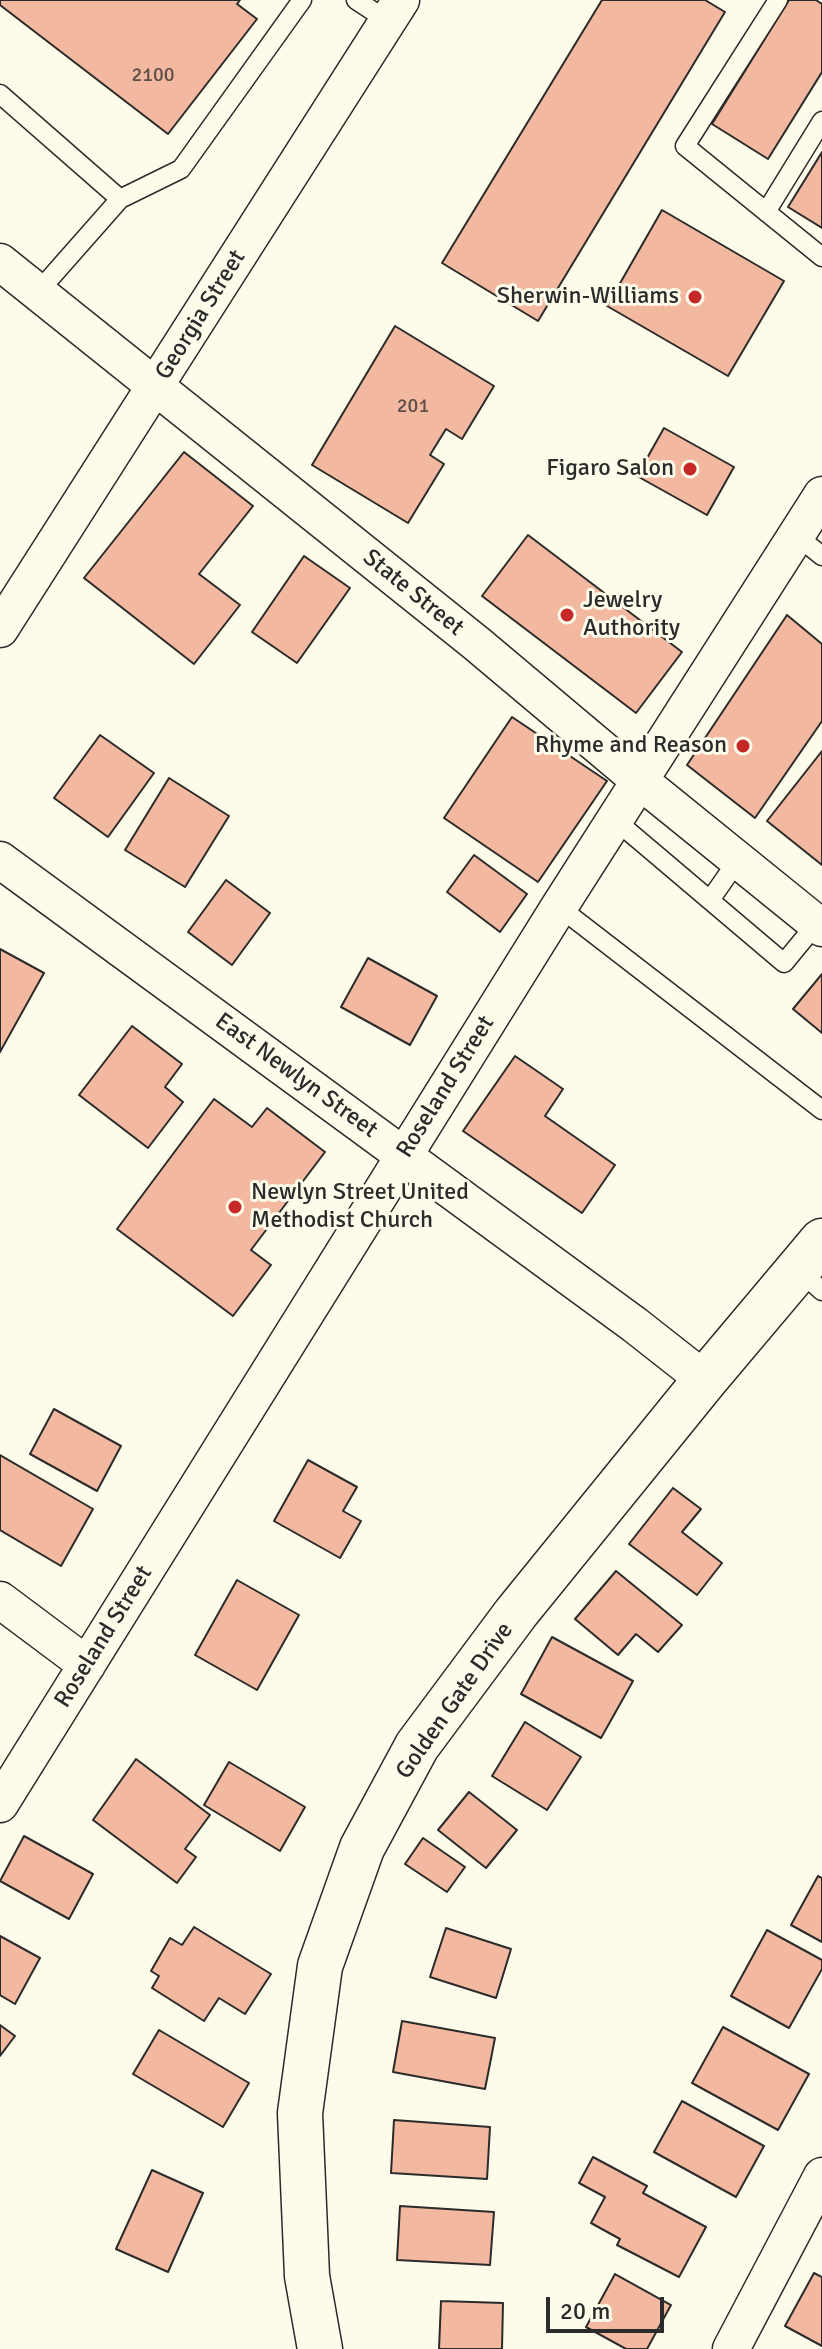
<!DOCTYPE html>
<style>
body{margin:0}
#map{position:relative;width:822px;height:2349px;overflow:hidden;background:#fdfbea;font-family:Signika,sans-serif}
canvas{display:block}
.scale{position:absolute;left:546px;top:2297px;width:118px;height:36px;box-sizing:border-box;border:4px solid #2b2b2b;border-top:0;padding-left:10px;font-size:24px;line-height:28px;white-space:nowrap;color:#2b2b2b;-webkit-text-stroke:6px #fdfbea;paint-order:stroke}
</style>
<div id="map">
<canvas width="822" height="2349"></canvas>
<div class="scale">20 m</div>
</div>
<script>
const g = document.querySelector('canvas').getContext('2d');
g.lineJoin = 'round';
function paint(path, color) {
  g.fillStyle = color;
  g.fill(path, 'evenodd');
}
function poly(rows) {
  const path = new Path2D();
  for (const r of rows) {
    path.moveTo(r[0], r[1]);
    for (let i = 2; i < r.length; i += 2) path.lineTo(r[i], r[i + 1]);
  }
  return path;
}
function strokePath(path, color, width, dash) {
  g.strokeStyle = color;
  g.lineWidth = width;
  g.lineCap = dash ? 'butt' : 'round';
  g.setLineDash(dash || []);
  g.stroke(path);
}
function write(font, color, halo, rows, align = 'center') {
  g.font = font + ' Signika,sans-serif';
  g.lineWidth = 6;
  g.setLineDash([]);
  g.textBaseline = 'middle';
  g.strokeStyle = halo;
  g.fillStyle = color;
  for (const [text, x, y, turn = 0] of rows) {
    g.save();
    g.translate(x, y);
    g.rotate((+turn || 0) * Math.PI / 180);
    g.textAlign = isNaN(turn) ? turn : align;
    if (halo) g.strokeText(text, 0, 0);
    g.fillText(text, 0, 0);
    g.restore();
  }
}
const building = poly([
 [0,0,240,0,237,4,257,19,168,134,0,5,0,0],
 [602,0,705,0,725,12,538,321,442,263,602,0],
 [789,0,816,0,822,4,822,72,768,159,712,124,789,0],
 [822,152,822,228,788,207,822,152],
 [662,210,784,281,728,376,607,306,662,210],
 [395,326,494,386,462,439,446,429,430,455,444,464,408,523,312,465,395,326],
 [664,428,734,467,707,515,637,476,664,428],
 [184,452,253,506,199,574,240,605,194,664,84,578,184,452],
 [528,535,682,652,636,713,482,596,528,535],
 [304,556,350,588,297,663,252,632,304,556],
 [787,615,822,644,822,721,755,818,687,765,787,615],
 [512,717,607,781,538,882,444,818,512,717],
 [100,735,154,773,108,837,54,798,100,735],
 [822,751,822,865,767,821,822,751],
 [169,778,229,816,185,887,125,850,169,778],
 [474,855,527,894,500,932,447,892,474,855],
 [226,880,270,913,232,965,188,932,226,880],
 [0,949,44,973,0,1052,0,949],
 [368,958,437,996,410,1045,341,1007,368,958],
 [822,974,822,1033,793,1009,822,974],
 [132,1026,182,1064,165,1087,183,1102,148,1148,79,1095,132,1026],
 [515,1056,563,1089,545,1116,615,1165,582,1213,463,1131,515,1056],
 [214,1099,252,1127,267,1108,325,1152,251,1250,271,1265,233,1316,117,1229,214,1099],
 [54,1409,121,1446,97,1491,30,1454,54,1409],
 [0,1455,93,1509,61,1566,0,1530,0,1455],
 [308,1460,357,1487,343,1511,361,1521,340,1558,274,1521,308,1460],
 [673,1488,701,1509,682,1532,722,1563,697,1595,629,1544,673,1488],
 [616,1571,682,1625,658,1652,636,1634,618,1655,575,1619,616,1571],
 [237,1580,299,1615,257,1690,195,1655,237,1580],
 [552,1637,633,1681,601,1738,521,1694,552,1637],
 [525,1722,581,1757,547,1810,492,1776,525,1722],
 [136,1759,210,1815,185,1849,196,1857,177,1883,93,1820,136,1759],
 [229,1762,305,1807,280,1851,204,1805,229,1762],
 [469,1792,517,1830,486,1868,438,1830,469,1792],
 [24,1836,93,1874,69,1919,0,1881,24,1836],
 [423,1838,465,1867,447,1892,405,1864,423,1838],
 [818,1876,822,1878,822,1942,791,1925,818,1876],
 [194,1927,271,1974,245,2014,219,1998,204,2021,152,1988,159,1976,151,1971,170,1938,182,1945,194,1927],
 [446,1928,511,1949,496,1998,430,1977,446,1928],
 [767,1930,822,1960,822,1969,789,2028,731,1996,767,1930],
 [0,1936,40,1958,15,2004,0,1995,0,1936],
 [402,2021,495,2038,485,2089,393,2072,402,2021],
 [0,2025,15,2036,0,2056,0,2025],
 [723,2027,809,2074,778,2130,692,2083,723,2027],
 [159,2030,249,2083,223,2127,133,2074,159,2030],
 [682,2101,764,2146,736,2197,654,2152,682,2101],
 [394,2120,490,2127,487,2179,391,2173,394,2120],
 [593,2157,647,2186,643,2193,706,2227,679,2277,617,2245,620,2239,591,2223,605,2197,579,2183,593,2157],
 [152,2170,203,2193,168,2272,116,2249,152,2170],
 [400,2206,494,2212,490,2265,397,2260,400,2206],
 [814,2273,822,2277,822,2346,785,2326,814,2273],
 [615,2274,671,2305,647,2349,626,2349,586,2327,615,2274],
 [441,2301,503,2303,502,2349,439,2349,441,2301]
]);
paint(building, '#f2b8a0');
strokePath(building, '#2b2b2b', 2);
const lane = poly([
 [356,0,388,21],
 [778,0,685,146,822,257],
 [0,94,120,199,38,292],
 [120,199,181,169,302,0],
 [766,212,822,121],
 [796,535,822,556],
 [614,819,784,963,817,923],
 [710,900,738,860],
 [559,907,822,1110],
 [798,1269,822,1291]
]);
const street = poly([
 [0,262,476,643,639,780,822,928],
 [0,629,401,0],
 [0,860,635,1325,705,1380],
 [0,1600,87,1665],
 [0,1804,559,907,822,495],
 [731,2349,822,2176]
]);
const secondary = poly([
 [320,2349,307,2276,300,2113,320,1966,362,1848,417,1746,516,1613,705,1380,822,1241]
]);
strokePath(lane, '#2b2b2b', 21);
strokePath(street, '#2b2b2b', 39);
strokePath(secondary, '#2b2b2b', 47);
strokePath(lane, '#fdfbea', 18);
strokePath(street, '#fdfbea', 36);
strokePath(secondary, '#fdfbea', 44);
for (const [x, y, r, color] of [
 [695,297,8,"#c62828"],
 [690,469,8,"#c62828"],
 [567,615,8,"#c62828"],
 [743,746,8,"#c62828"],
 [235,1207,8,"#c62828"]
]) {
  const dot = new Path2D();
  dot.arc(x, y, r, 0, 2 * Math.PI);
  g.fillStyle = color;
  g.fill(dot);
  strokePath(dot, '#fdfbea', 3);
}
write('20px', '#5d4e48', null, [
 ["2100",153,76],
 ["201",413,407]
]);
write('24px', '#2b2b2b', '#fdfbea', [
 ["Sherwin-Williams",679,297],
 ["Figaro Salon",674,469],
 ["Jewelry",583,601,"left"],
 ["Authority",583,629,"left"],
 ["Rhyme and Reason",727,746],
 ["Newlyn Street United",251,1193,"left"],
 ["Methodist Church",251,1221,"left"]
], 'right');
write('24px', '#2b2b2b', '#fdfbea', [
 ["Georgia Street",201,315,-58],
 ["State Street",413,593,39],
 ["East Newlyn Street",296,1076,36],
 ["Roseland Street",446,1087,-58],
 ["Roseland Street",104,1637,-58],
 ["Golden Gate Drive",455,1701,-55]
]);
</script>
